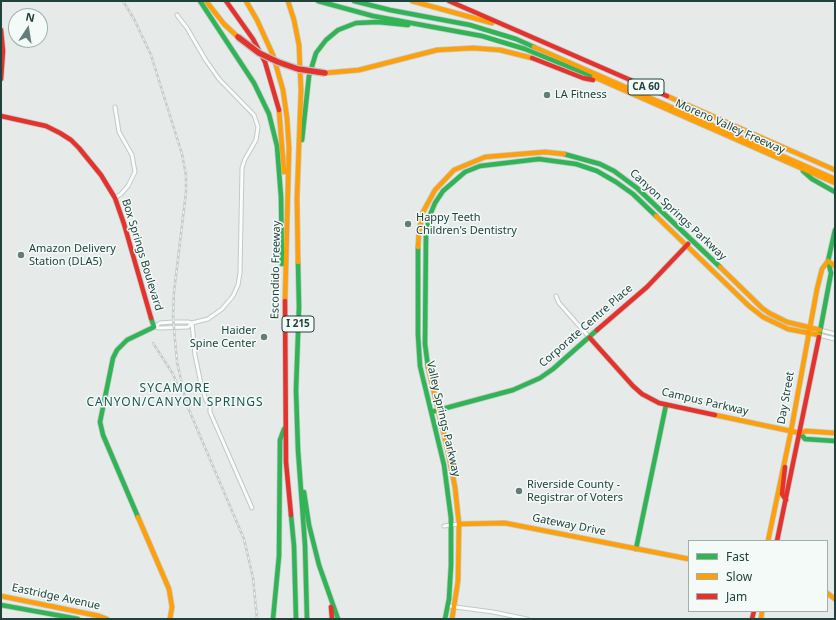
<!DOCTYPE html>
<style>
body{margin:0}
#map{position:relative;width:836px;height:620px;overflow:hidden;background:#e6ebea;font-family:"Noto Sans",sans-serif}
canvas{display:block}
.frame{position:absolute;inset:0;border:2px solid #20423d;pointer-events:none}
.legend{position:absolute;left:688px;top:540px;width:140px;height:72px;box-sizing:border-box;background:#f4faf8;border:1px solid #9fb0ad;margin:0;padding:5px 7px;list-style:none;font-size:12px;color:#20423d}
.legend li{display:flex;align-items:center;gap:8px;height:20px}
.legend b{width:20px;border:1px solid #9fb0ad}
.north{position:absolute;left:8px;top:8px;width:40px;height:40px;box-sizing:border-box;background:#f4faf8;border:1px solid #9fb0ad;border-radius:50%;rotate:12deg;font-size:11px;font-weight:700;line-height:16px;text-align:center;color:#20423d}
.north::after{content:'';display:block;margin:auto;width:14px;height:18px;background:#657d7a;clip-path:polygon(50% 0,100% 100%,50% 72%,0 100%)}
</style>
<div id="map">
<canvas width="836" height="620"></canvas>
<div class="frame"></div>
<ul class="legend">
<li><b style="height:5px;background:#30b455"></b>Fast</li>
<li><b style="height:5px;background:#ff9f0a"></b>Slow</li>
<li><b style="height:5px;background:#e5322d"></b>Jam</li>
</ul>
<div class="north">N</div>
</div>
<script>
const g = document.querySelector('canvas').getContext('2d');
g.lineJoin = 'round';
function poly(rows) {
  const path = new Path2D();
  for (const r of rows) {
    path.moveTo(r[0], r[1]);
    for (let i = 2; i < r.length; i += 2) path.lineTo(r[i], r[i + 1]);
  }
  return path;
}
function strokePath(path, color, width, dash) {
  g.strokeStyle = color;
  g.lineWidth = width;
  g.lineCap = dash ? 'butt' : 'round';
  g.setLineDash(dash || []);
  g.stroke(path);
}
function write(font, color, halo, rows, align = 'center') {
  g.font = font + ' "Noto Sans",sans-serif';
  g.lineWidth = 3;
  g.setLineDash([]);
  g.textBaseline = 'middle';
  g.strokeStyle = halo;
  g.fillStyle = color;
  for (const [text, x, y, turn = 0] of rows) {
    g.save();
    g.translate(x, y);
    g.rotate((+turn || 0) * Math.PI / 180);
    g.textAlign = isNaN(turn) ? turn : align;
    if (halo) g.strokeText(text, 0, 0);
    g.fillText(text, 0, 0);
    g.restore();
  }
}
const street = poly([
 [115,107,119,132,132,155,135,172,128,186,121,194,115,198],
 [556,296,559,303,590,338],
 [192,323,195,355,201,384,206,400,210,406,210,412,252,508],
 [154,327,159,328,188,327,192,323,208,319,222,309,233,296,238,285,240,273,242,168,245,159,256,140,258,127,254,115,219,79,205,59,187,28,177,15],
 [154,327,160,323,173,322,188,322,192,323],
 [820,330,835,334],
 [819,335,835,339],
 [444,526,459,524],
 [448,606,493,612,527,619]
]);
const fast = poly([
 [200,1,254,83,269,114,277,146,281,197,282,264],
 [318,1,373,16,482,36,525,49,594,77],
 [354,1,390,10,470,25,516,39,534,47],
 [302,140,309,76,316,53,326,40,338,30,356,23,378,22,408,25],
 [564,154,600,164,614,171,637,188,720,267],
 [803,171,812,179,835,192],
 [418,247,418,335,420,366,444,465,451,518,451,565,449,599,445,619],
 [298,262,299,307,296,390,298,450,305,545,307,619],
 [819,337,831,273,828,261,835,230],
 [428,367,425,344,426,233,430,215,435,203,443,191,465,172,480,166,539,159,576,164,597,171,616,182,633,194,656,216],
 [431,412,513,390,540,378,553,369,597,330],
 [800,433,805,439,835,441],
 [304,492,309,525,319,565,338,619],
 [291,515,294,546,296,619],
 [138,517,103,435,100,422,113,358,117,350,127,340,154,327,151,318],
 [636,549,666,405],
 [1,605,78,619],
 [273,619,279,556,280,440,284,429]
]);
const slow = poly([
 [206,1,224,24,238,37],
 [246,1,257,20,273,55,283,90,287,118,289,148,285,301],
 [288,1,294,20,299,45,301,90,297,198,298,262],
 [412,1,492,23],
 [534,47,835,179],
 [325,73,359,70,437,50,473,48,500,50,532,58],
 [594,77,835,183],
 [667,96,835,170],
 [279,110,284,172],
 [656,216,749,306,763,317,788,329,819,335],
 [418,247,419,232,423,212,435,190,454,170,485,157,545,152,564,154],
 [828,261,835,266],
 [720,267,762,308,769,313,787,322,820,330],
 [428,367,447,447,455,487,459,524,458,581,452,619],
 [715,415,800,433,806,431,835,433],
 [138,517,169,589,172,607,170,619],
 [459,524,505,523,689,559],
 [768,541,791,431,817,289,822,269,828,261],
 [827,593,835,599],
 [1,596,99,616,107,619],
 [761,619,762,611]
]);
const jam = poly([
 [226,1,253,39,265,62,279,110],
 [449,1,667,96],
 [1,30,3,51,1,79],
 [532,58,583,78,593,80],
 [1,116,46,126,60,133,71,140,79,148,101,175,115,198,124,224,151,318],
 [285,301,286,462,291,515],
 [597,330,647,287,688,244],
 [590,338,633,386,642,394,659,403,715,415],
 [785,467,782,494,786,500],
 [777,541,819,337],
 [331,607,332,619],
 [752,619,754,611]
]);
strokePath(street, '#c3c8c7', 5);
strokePath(fast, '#c1c9c7', 6);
strokePath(slow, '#c1c9c7', 6);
strokePath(jam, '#c1c9c7', 6);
strokePath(street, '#fbfcfc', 3);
strokePath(fast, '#30b455', 4.5);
strokePath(slow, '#ff9f0a', 4.5);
strokePath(jam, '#e5322d', 4.5);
const rail = poly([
 [123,1,134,19,151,55,182,154,186,175,186,192,174,292,173,317,177,362,184,393,189,410,244,539,253,578,257,619],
 [153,343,173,374,178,386]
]);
strokePath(rail, '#c7cccb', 2.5);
strokePath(rail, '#f4faf8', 1, [3]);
const jamBridge = poly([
 [238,37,259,53,278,62,298,69,325,73]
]);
strokePath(jamBridge, '#bdc7c6', 8, []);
strokePath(jamBridge, '#e5322d', 5.5);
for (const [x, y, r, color] of [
 [547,95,4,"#657d7a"],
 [408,224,4,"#657d7a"],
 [21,255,4,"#657d7a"],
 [264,337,4,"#657d7a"],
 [519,491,4,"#657d7a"]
]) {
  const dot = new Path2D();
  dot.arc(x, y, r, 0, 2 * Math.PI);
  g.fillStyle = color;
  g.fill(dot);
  strokePath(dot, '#f4faf8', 1.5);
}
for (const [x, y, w] of [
 [646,87,36],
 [298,324,32]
]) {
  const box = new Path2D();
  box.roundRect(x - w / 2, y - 8, w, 16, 3);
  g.fillStyle = '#f4faf8';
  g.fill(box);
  strokePath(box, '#20423d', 1);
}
write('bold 10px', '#20423d', null, [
 ["CA 60",646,87],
 ["I 215",298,324]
]);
write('11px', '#20423d', '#f4faf8', [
 ["LA Fitness",555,95],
 ["Happy Teeth",416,218],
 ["Children's Dentistry",416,231],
 ["Amazon Delivery",29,249],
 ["Station (DLA5)",29,262],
 ["Haider",256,331,"right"],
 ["Spine Center",256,344,"right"],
 ["Riverside County -",527,485],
 ["Registrar of Voters",527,498]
], 'left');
write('11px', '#20423d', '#f4faf8', [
 ["Moreno Valley Freeway",730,127,24],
 ["Canyon Springs Parkway",678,215,43],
 ["Box Springs Boulevard",142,255,73],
 ["Escondido Freeway",276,270,-89],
 ["Corporate Centre Place",586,326,-41],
 ["Day Street",786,398,-80],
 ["Campus Parkway",705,402,13],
 ["Valley Springs Parkway",443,419,77],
 ["Gateway Drive",569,525,11],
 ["Eastridge Avenue",56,597,12]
]);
g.letterSpacing = '1px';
write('12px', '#1a564f', '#f4faf8', [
 ["SYCAMORE",175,389],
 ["CANYON/CANYON SPRINGS",175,403]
]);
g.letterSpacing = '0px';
</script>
